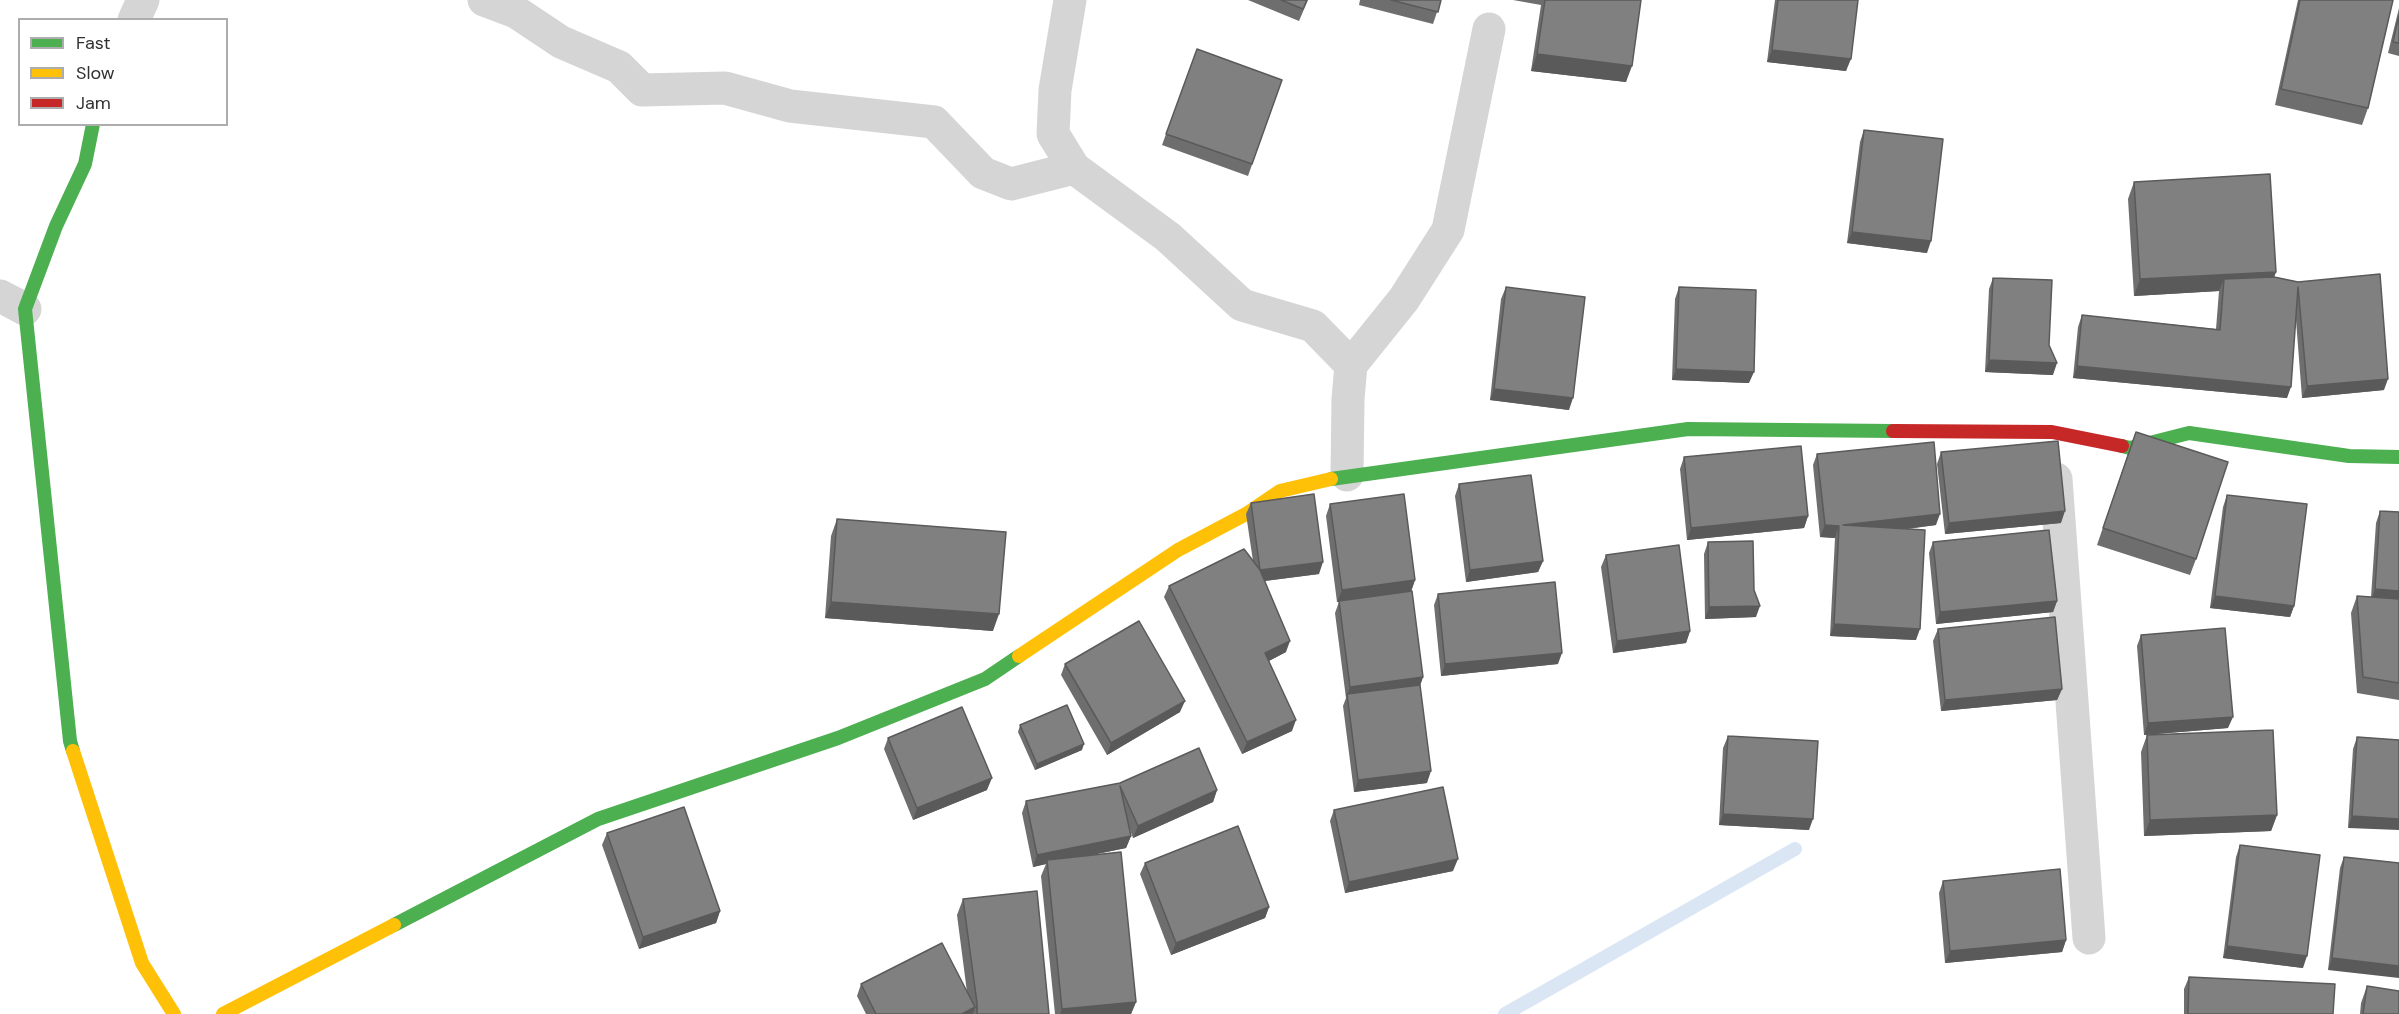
<!DOCTYPE html>
<style>
body{margin:0}
#map{position:relative;width:2399px;height:1014px;overflow:hidden;background:#fff;font-family:"DM Sans",sans-serif}
canvas{display:block}
.legend{position:absolute;left:18px;top:18px;width:210px;height:108px;box-sizing:border-box;background:#fff;border:2px solid #adadad;margin:0;padding:8px 10px;list-style:none;font-size:18px;color:#313131}
.legend li{display:flex;align-items:center;gap:12px;height:30px}
.legend b{width:30px;border:2px solid #adadad}
</style>
<div id="map">
<canvas width="2399" height="1014"></canvas>
<ul class="legend">
<li><b style="height:8px;background:#4caf50"></b>Fast</li>
<li><b style="height:8px;background:#ffc107"></b>Slow</li>
<li><b style="height:8px;background:#c62828"></b>Jam</li>
</ul>
</div>
<script>
const g = document.querySelector('canvas').getContext('2d');
g.lineJoin = 'round';
function poly(rows) {
  const path = new Path2D();
  for (const r of rows) {
    path.moveTo(r[0], r[1]);
    for (let i = 2; i < r.length; i += 2) path.lineTo(r[i], r[i + 1]);
  }
  return path;
}
function strokePath(path, color, width, dash) {
  g.strokeStyle = color;
  g.lineWidth = width;
  g.lineCap = dash ? 'butt' : 'round';
  g.setLineDash(dash || []);
  g.stroke(path);
}
function paint(path, color) {
  g.fillStyle = color;
  g.fill(path, 'evenodd');
}
strokePath(poly([
 [1505,1014,1795,849]
]), '#dbe6f4', 14);
strokePath(poly([
 [484,0,516,12,561,42,619,67,642,90,725,88,790,106,934,122,983,173,1011,184,1074,168],
 [1070,0,1055,90,1053,134,1074,168,1168,237,1242,305,1313,326,1351,365],
 [134,20,143,0],
 [0,296,25,309],
 [1347,475,1348,399,1351,365,1404,299,1448,230,1489,29],
 [2056,479,2089,938]
]), '#d5d5d5', 33);
strokePath(poly([
 [2122,446,2130,448,2189,433,2349,456,2399,457],
 [1331,479,1688,429,1893,431],
 [73,751,70,741,25,309,56,226,85,164,93,124],
 [394,925,598,819,838,738,985,679,1019,656]
]), '#4caf50', 14);
strokePath(poly([
 [1019,656,1178,550,1246,514,1280,491,1331,479],
 [73,751,142,963,174,1014],
 [223,1014,394,925]
]), '#ffc107', 14);
strokePath(poly([
 [1893,431,2052,432,2122,446]
]), '#c62828', 14);
paint(poly([
 [1248,0,1308,0,1299,21],
 [1360,0,1441,0,1433,24,1359,5],
 [1513,0,1641,0,1626,82,1531,71,1541,5],
 [1775,0,1858,0,1846,71,1767,62],
 [2298,0,2393,0,2368,108,2362,125,2275,105],
 [2399,8,2399,56,2388,53],
 [1197,49,1282,80,1248,176,1162,145],
 [1864,130,1927,253,1847,243,1860,142],
 [2134,182,2276,272,2274,277,2298,282,2384,390,2302,398,2296,320,2287,398,2073,378,2078,327,2082,315,2216,329,2219,291,2134,296,2128,199],
 [1993,278,2053,375,1985,372,1989,289],
 [1506,287,1569,410,1490,400,1501,299],
 [1679,287,1749,383,1672,380,1675,299],
 [2130,448,2196,559,2190,575,2097,545],
 [1941,452,2061,523,1945,534,1937,464],
 [1817,454,1936,525,1908,529,1916,640,1830,636,1835,538,1820,537,1813,465],
 [1684,457,1808,516,1804,528,1687,540,1680,469],
 [1459,484,1543,561,1538,572,1466,582,1455,496],
 [2227,495,2294,606,2290,617,2210,608,2223,507],
 [1251,503,1319,574,1265,581,1286,652,1269,661,1292,731,1242,754,1164,597,1169,586,1253,561,1246,514],
 [1330,504,1415,580,1411,591,1423,677,1420,685,1427,783,1354,792,1343,706,1346,698,1335,613,1339,602,1337,602,1326,516],
 [2380,511,2399,512,2399,700,2357,693,2351,613,2357,596,2371,597,2376,523],
 [837,519,993,631,825,618,831,536],
 [1708,542,1754,590,1756,617,1705,619,1704,554],
 [1933,542,2057,601,2053,612,1936,624,1929,553],
 [1606,555,1690,631,1686,643,1613,653,1601,567],
 [1438,594,1558,664,1441,676,1434,605],
 [1938,629,2062,689,2057,700,1941,711,1933,641],
 [2141,635,2228,728,2144,735,2137,646],
 [1065,664,1180,712,1107,755,1061,675],
 [1020,725,1082,750,1035,770,1018,732],
 [2147,735,2277,815,2271,831,2144,836,2141,752],
 [1728,736,1809,830,1719,825,1723,748],
 [2357,737,2399,740,2348,828,2353,749],
 [888,738,987,790,913,820,884,749],
 [1120,783,1217,790,1213,802,1133,838,1129,827,1131,836,1126,848,1087,856,1136,1002,1131,1014,1055,1014,1041,876,1046,864,1033,867,1022,813,1026,801],
 [1334,810,1453,871,1345,893,1330,821],
 [607,833,720,911,716,923,639,949,602,845],
 [2240,845,2303,968,2223,958,2236,857],
 [2344,857,2399,863,2328,970,2340,868],
 [1145,863,1269,907,1265,918,1171,955,1140,874],
 [1943,881,2066,940,2062,952,1945,963,1939,893],
 [963,899,1049,1014,866,1014,857,996,861,984,967,992,957,915],
 [2189,977,2333,1014,2184,1014,2184,989],
 [2367,986,2399,1014,2360,1014,2361,1003]
]), '#6e6e6e');
paint(poly([
 [1772,50,1851,59,1846,71,1767,62],
 [1537,54,1632,66,1626,82,1531,71],
 [1852,232,1931,241,1927,253,1847,243],
 [2276,272,2270,288,2224,279,2219,291,2134,296,2140,279],
 [1989,360,2057,363,2053,375,1985,372],
 [2077,366,2291,387,2287,398,2073,378],
 [1676,369,1754,372,1749,383,1672,380],
 [2388,379,2384,390,2302,398,2307,386],
 [1494,389,1573,398,1569,410,1490,400],
 [2065,511,2061,523,1945,534,1949,523],
 [1940,514,1936,525,1839,537,1843,525],
 [1808,516,1804,528,1687,540,1691,528],
 [1825,525,1839,526,1835,538,1820,537],
 [1543,561,1538,572,1466,582,1470,570],
 [1323,562,1319,574,1256,582,1260,570],
 [1415,580,1411,592,1337,602,1342,590],
 [2375,589,2399,591,2399,603,2371,601],
 [2215,596,2294,606,2290,617,2210,608],
 [2057,601,2053,612,1936,624,1940,612],
 [831,602,999,614,993,631,825,618],
 [1760,606,1756,617,1705,619,1709,607],
 [1834,624,1920,629,1916,640,1830,636],
 [1690,631,1686,643,1613,653,1617,641],
 [1290,641,1286,652,1261,665,1265,653],
 [1562,653,1558,664,1441,676,1445,664],
 [1423,677,1419,689,1347,695,1350,687],
 [2062,689,2057,700,1941,711,1945,700],
 [1185,701,1180,712,1107,755,1111,743],
 [2233,717,2228,728,2144,735,2148,723],
 [1296,720,1292,731,1242,754,1247,742],
 [1084,744,1082,750,1035,770,1037,764],
 [1431,771,1427,783,1354,792,1358,780],
 [992,778,987,790,913,820,917,808],
 [1217,790,1213,802,1133,838,1138,826],
 [1723,814,1813,819,1809,830,1719,825],
 [2277,815,2271,831,2144,836,2150,820],
 [2352,816,2399,819,2399,830,2348,828],
 [1131,836,1126,848,1048,864,1047,860,1046,864,1033,867,1037,855],
 [1458,859,1453,871,1345,893,1349,882],
 [1269,907,1265,918,1171,955,1176,943],
 [720,911,716,923,639,949,643,937],
 [2066,940,2062,952,1945,963,1950,951],
 [2227,946,2307,956,2303,968,2223,958],
 [2332,958,2399,966,2399,978,2328,970],
 [1136,1002,1131,1014,1060,1014,1062,1009],
 [975,1007,973,1014,962,1014]
]), '#5a5a5a');
const building = poly([
 [1281,0,1307,0,1303,9,1281,0],
 [1391,0,1441,0,1438,12,1391,0],
 [1545,0,1641,0,1632,66,1537,54,1545,0],
 [1778,0,1858,0,1851,59,1772,50,1778,0],
 [2300,0,2393,0,2368,108,2281,89,2300,0],
 [2399,15,2399,43,2393,42,2399,15],
 [1197,49,1282,80,1252,164,1166,134,1197,49],
 [1864,130,1943,139,1931,241,1852,232,1864,130],
 [2270,174,2276,272,2140,279,2134,182,2270,174],
 [2380,274,2388,379,2307,386,2298,287,2291,387,2077,366,2082,315,2220,330,2224,279,2274,277,2298,282,2380,274],
 [1993,278,2052,280,2049,345,2057,363,1989,360,1993,278],
 [1506,287,1585,297,1573,398,1494,389,1506,287],
 [1679,287,1756,290,1754,372,1676,369,1679,287],
 [2136,432,2228,462,2196,559,2103,528,2136,432],
 [2058,441,2065,511,1949,523,1941,452,2058,441],
 [1934,442,1940,514,1843,525,1925,530,1920,629,1834,624,1839,526,1825,525,1817,454,1934,442],
 [1801,446,1808,516,1691,528,1684,457,1801,446],
 [1531,475,1543,561,1470,570,1459,484,1531,475],
 [1314,494,1323,562,1260,570,1251,503,1314,494],
 [1404,494,1415,580,1342,590,1330,504,1404,494],
 [2227,495,2307,504,2294,606,2215,596,2227,495],
 [2380,511,2399,512,2399,591,2375,589,2380,511],
 [837,519,1006,532,999,614,831,602,837,519],
 [2049,530,2057,601,1940,612,1933,542,2049,530],
 [1753,541,1754,590,1760,606,1709,607,1708,542,1753,541],
 [1679,545,1690,631,1617,641,1606,555,1679,545],
 [1244,549,1260,570,1290,641,1265,653,1296,720,1247,742,1169,586,1244,549],
 [1555,582,1562,653,1445,664,1438,594,1555,582],
 [1412,591,1423,677,1350,687,1339,601,1412,591],
 [2357,596,2399,599,2399,683,2363,677,2357,596],
 [2055,617,2062,689,1945,700,1938,629,2055,617],
 [1139,621,1185,701,1111,743,1065,664,1139,621],
 [2225,628,2233,717,2148,723,2141,635,2225,628],
 [1420,685,1431,771,1358,780,1347,694,1420,685],
 [1067,705,1084,744,1037,764,1020,725,1067,705],
 [962,707,992,778,917,808,888,738,962,707],
 [2273,730,2277,815,2150,820,2147,735,2273,730],
 [1728,736,1818,741,1813,819,1723,814,1728,736],
 [2357,737,2399,740,2399,819,2352,816,2357,737],
 [1199,748,1217,790,1138,826,1120,786,1131,836,1037,855,1026,801,1120,783,1199,748],
 [1443,787,1458,859,1349,882,1334,810,1443,787],
 [684,807,720,911,643,937,607,833,684,807],
 [1238,826,1269,907,1176,943,1145,863,1238,826],
 [2240,845,2320,855,2307,956,2227,946,2240,845],
 [1121,852,1136,1002,1062,1009,1047,860,1121,852],
 [2344,857,2399,863,2399,966,2332,958,2344,857],
 [2060,869,2066,940,1950,951,1943,881,2060,869],
 [1037,891,1049,1014,977,1014,977,1003,963,899,1037,891],
 [942,943,975,1007,962,1014,876,1014,861,984,942,943],
 [2189,977,2335,984,2333,1014,2188,1014,2189,977],
 [2367,986,2399,991,2399,1014,2363,1014,2367,986]
]);
paint(building, '#808080');
strokePath(building, '#5a5a5a', 1.5);
</script>
